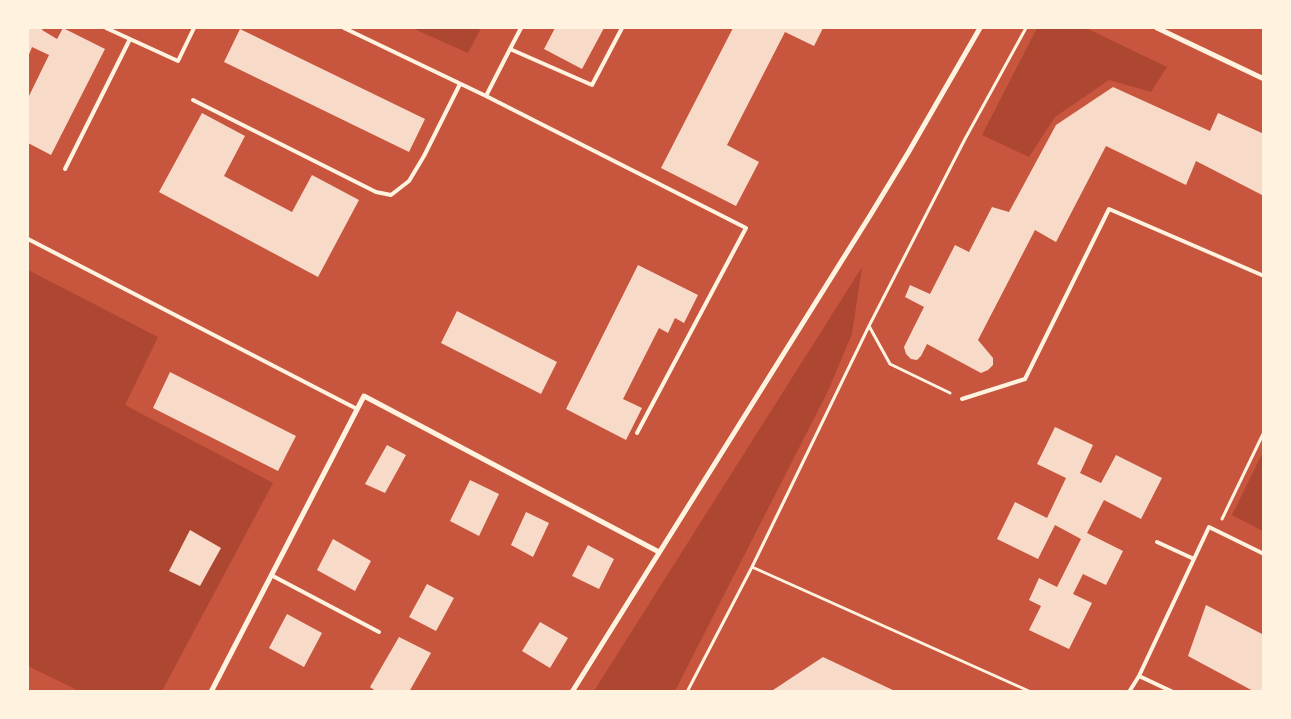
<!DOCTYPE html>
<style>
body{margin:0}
#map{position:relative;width:1291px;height:719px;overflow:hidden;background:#c8553d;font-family:Raleway,sans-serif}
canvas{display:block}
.frame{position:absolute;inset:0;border:29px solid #fff3e0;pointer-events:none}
</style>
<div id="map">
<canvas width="1291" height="719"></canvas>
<div class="frame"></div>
</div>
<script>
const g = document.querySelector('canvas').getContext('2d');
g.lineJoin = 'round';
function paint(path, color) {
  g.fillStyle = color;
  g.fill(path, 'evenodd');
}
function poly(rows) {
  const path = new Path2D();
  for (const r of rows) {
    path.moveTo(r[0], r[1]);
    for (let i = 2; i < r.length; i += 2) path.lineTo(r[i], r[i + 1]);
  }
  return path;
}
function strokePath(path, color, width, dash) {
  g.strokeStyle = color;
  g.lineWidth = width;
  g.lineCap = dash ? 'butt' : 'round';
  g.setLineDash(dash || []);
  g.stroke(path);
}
paint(poly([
 [412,28,481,28,468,53],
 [1037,28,1086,28,1167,67,1151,92,1109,80,1055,117,1029,157,982,135],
 [862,267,852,334,828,391,675,691,594,691],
 [28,270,158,337,125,405,273,483,162,691,79,691,28,666],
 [1263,452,1263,531,1232,515]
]), '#ae4732');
paint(poly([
 [28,28,43,28,42,30,57,39,63,28,105,49,51,155,28,143,28,98,49,55,32,47,28,57],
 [555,28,604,28,582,69,544,49],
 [733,28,823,28,814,46,785,32,727,145,759,162,736,206,661,168],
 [240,29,425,119,409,152,224,62],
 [1113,87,1210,131,1218,113,1264,134,1264,196,1196,161,1186,185,1106,146,1056,242,1035,230,978,340,993,358,993,365,988,370,981,373,927,344,921,356,917,360,911,359,906,354,904,347,924,307,905,297,910,285,930,294,955,245,969,252,992,207,1009,212,1056,125],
 [202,113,245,136,224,176,292,212,312,175,359,200,318,277,159,192],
 [638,265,698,295,684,323,675,318,668,333,659,328,623,399,642,408,626,440,566,409],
 [457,311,557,362,541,394,441,343],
 [170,372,296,436,278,471,153,408],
 [1055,427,1093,445,1080,473,1101,483,1116,455,1162,478,1141,519,1104,500,1087,533,1123,551,1106,585,1083,574,1073,594,1092,603,1069,649,1029,630,1041,606,1029,600,1039,578,1057,587,1081,539,1055,525,1038,559,997,539,1015,502,1047,518,1066,478,1037,464],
 [387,445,406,455,385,493,365,484],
 [470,480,499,494,479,536,450,521],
 [526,512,549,523,533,557,511,545],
 [190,530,221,548,200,586,169,571],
 [333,539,371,561,355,591,317,570],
 [588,545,614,559,599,589,572,576],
 [427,584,454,598,436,631,409,617],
 [1206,605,1264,635,1264,692,1255,692,1188,656],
 [287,614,322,633,304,667,269,648],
 [540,622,568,638,550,668,522,651],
 [399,637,431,653,409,692,377,692,370,687],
 [823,657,897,692,770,692]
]), '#f7dbc8');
strokePath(poly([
 [869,326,890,364,950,393],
 [1222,519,1264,432],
 [752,567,1031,692],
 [687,692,752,567,869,326,965,139,1026,28]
]), '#fff3e0', 3);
strokePath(poly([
 [106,28,178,61,194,28],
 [344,28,486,96,746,228,637,433],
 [521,28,510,49,592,85,622,28],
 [486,96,510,49],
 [193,100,376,192,391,195,409,181,424,156,460,84],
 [65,169,130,39],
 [28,239,357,409],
 [962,399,1025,379,1109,209,1264,276],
 [1157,542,1194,559],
 [271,575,379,632],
 [1139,676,1173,692],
 [1129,692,1139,676,1209,527,1264,554]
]), '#fff3e0', 4);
strokePath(poly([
 [1157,28,1264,79],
 [211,692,364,396,659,552],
 [572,692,871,214,908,153,980,28]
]), '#fff3e0', 5);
</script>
